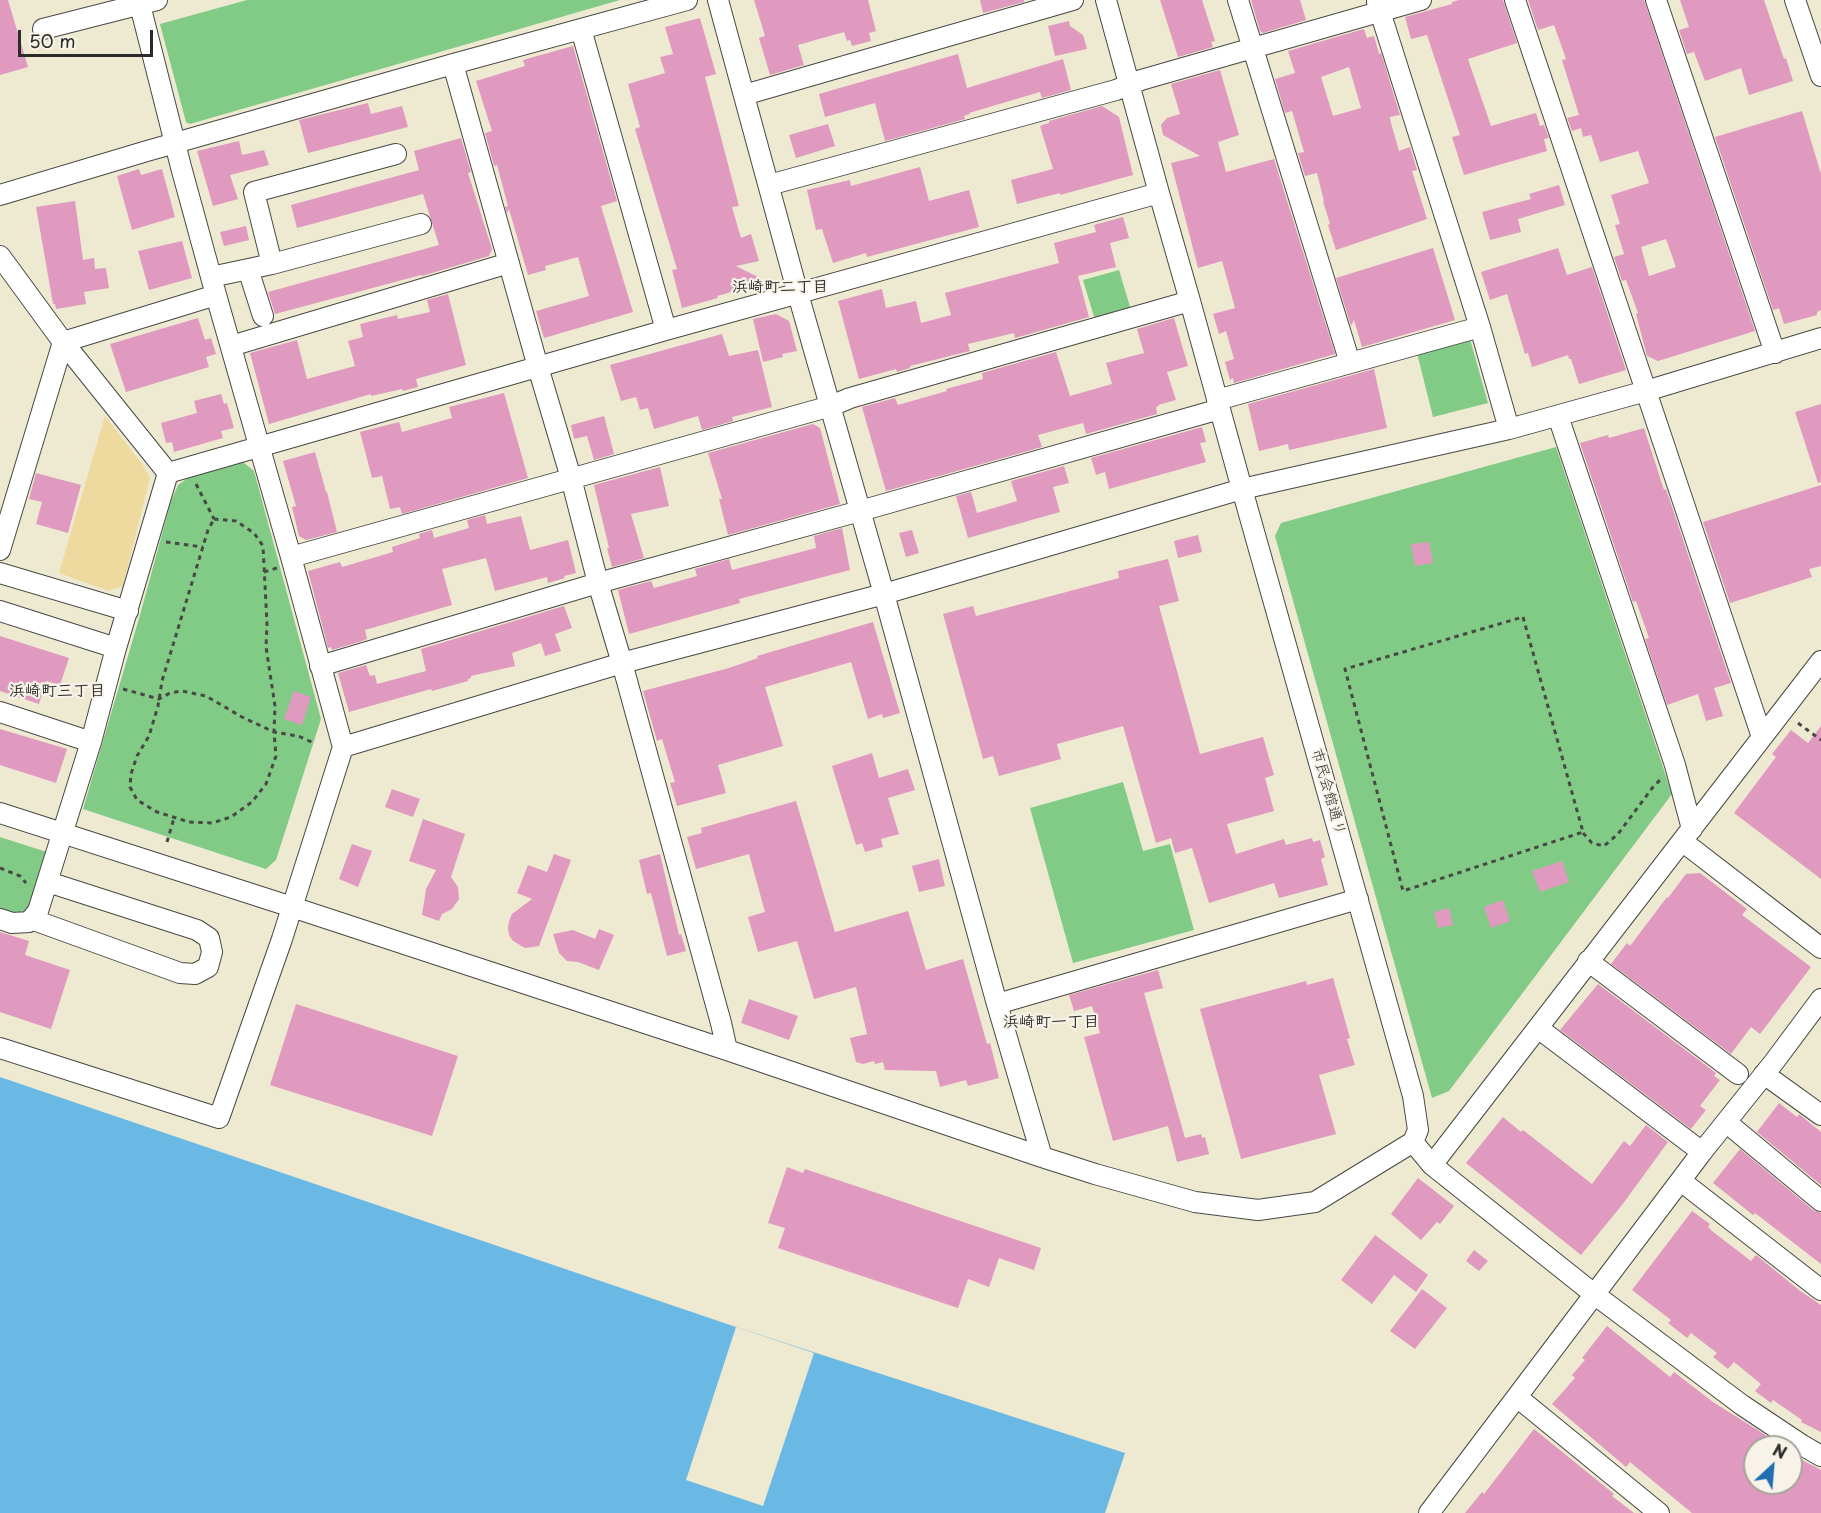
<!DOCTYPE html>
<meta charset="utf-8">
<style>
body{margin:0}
#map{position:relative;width:1821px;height:1513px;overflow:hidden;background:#eee9d1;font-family:"Playpen Sans",sans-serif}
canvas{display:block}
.north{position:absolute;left:1743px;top:1435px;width:60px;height:60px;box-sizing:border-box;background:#f7f3e8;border:2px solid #a5a39c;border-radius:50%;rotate:26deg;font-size:16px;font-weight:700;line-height:24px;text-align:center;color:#2b2b2b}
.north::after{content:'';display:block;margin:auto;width:21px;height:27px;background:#1f6fb2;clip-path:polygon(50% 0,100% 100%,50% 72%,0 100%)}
.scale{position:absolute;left:18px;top:30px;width:135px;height:27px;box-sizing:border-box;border:3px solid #2b2b2b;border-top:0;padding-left:8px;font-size:18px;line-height:21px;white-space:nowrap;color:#2b2b2b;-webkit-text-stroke:4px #f7f3e8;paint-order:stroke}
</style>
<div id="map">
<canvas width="1821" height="1513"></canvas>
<div class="north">N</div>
<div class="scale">50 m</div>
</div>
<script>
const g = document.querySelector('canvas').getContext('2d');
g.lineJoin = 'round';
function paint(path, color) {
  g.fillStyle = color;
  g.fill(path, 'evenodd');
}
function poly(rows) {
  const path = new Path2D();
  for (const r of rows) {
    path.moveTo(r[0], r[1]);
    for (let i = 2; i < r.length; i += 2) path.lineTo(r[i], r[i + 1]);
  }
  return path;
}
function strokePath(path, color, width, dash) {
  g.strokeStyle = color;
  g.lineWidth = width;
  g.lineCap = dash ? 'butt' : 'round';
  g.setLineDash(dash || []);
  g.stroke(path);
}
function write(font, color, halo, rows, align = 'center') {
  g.font = font + ' "Playpen Sans","Klee One",sans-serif';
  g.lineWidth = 4.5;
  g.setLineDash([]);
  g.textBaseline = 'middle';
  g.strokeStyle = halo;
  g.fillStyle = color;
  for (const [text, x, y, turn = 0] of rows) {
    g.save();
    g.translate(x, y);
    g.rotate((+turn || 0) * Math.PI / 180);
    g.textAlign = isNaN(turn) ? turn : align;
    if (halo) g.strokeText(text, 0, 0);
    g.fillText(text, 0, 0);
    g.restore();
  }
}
paint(poly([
 [247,0,620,0,190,124,186,122,160,24],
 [1119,270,1131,310,1095,320,1083,280],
 [1470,339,1488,403,1433,417,1417,353],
 [1556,447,1672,794,1449,1091,1432,1098,1275,536,1281,523],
 [243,462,254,471,321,719,276,860,266,869,83,809,140,615,171,501,178,485,188,478],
 [1123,782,1143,851,1170,844,1194,930,1073,963,1030,808],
 [0,837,50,853,31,906,18,914,0,912]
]), '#82cb87');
paint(poly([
 [105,416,143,465,150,478,123,586,109,591,59,573]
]), '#eeda9e');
paint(poly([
 [0,1077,736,1327,1125,1453,1105,1513,0,1513]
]), '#6ab9e5');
paint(poly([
 [736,1327,814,1353,763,1506,686,1480]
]), '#eee9d1');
paint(poly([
 [0,0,8,0,28,67,0,75],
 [754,0,868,0,876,31,869,33,871,41,852,46,850,40,847,41,844,32,798,45,804,65,770,75,759,38,765,36],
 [980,0,1024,0,1024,2,983,13],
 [1160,0,1202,0,1215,41,1211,42,1213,47,1178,57],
 [1251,0,1300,0,1306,20,1263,33,1260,31],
 [1459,0,1503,0,1517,43,1468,59,1491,126,1536,113,1540,126,1544,125,1549,138,1544,139,1547,151,1464,175,1452,137,1460,135,1427,35,1411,39,1405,17,1452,4,1452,2],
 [1528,0,1644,0,1755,331,1658,361,1647,356,1636,314,1638,313,1626,280,1622,281,1614,257,1624,254,1615,225,1620,224,1611,195,1649,183,1638,151,1600,162,1591,135,1583,137,1581,128,1572,131,1567,118,1579,115,1562,60,1566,59,1554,25,1538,30],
 [1666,239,1676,267,1649,276,1641,247],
 [1680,0,1764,0,1784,59,1786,58,1793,81,1749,95,1741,68,1705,81,1694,52,1687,54,1679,30,1689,27],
 [700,18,716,74,705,77,739,206,732,207,741,238,751,234,759,261,736,266,768,282,717,296,718,298,682,308,672,270,677,269,635,129,640,127,628,84,665,73,660,57,673,54,665,27],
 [1069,21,1070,26,1083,35,1087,49,1055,56,1048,26],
 [1364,29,1367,38,1374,36,1379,54,1381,53,1400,115,1390,117,1391,123,1399,151,1410,147,1417,170,1412,171,1427,219,1336,250,1328,225,1330,224,1323,201,1324,201,1317,173,1305,176,1298,153,1304,152,1292,111,1285,113,1275,79,1295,73,1288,51],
 [1349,67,1361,108,1333,116,1321,77],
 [573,46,617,201,601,206,633,312,544,338,536,311,589,296,578,257,545,266,546,270,528,275,509,209,507,213,505,207,508,206,497,165,494,166,485,133,492,131,476,81,525,66,523,60],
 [958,54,967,88,1063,59,1071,90,1042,98,1040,92,969,113,970,114,964,116,965,119,885,141,875,103,825,117,819,94],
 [1220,70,1239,135,1218,142,1226,172,1274,159,1335,354,1234,383,1233,378,1230,380,1225,362,1234,359,1226,331,1219,334,1213,314,1235,308,1222,261,1198,268,1171,163,1200,156,1163,135,1161,125,1167,118,1180,114,1171,84],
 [368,103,371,114,402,106,408,127,308,153,299,120],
 [1102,106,1119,117,1133,175,1060,195,1060,193,1017,204,1011,180,1053,169,1040,126,1049,123,1049,121],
 [1802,111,1821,174,1821,310,1817,312,1817,315,1784,324,1779,308,1773,310,1715,137],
 [828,124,835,146,796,158,789,135],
 [461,138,471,172,468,173,492,249,489,256,422,276,421,275,275,314,268,292,439,245,423,194,297,228,291,205,419,170,414,151],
 [239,141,242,155,264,150,269,165,230,175,238,199,213,206,197,151],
 [920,167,929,201,969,190,979,227,867,257,866,253,833,263,822,229,816,230,807,190,850,180,851,186],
 [139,169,141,175,162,169,175,217,132,230,117,176],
 [1559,185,1565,205,1518,219,1521,232,1490,240,1482,212,1531,199,1529,194],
 [75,201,83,260,94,258,95,269,106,268,109,288,84,292,86,304,56,309,55,304,53,304,36,207],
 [1123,217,1129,238,1110,243,1116,267,1078,276,1089,317,1015,338,1014,333,968,344,970,351,910,366,910,368,897,372,896,369,859,379,838,301,882,289,886,308,916,301,921,323,951,315,945,293,1059,263,1054,243,1096,232,1094,225],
 [246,226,249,240,224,246,220,232],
 [182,241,192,278,149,290,138,251],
 [1433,248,1455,320,1362,347,1354,320,1351,326,1336,278],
 [1558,248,1567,275,1592,267,1626,370,1579,384,1571,359,1569,359,1568,355,1532,367,1528,353,1525,354,1507,294,1490,300,1481,272],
 [448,294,466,365,416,379,418,387,403,391,402,389,371,396,371,394,269,424,250,353,297,340,307,379,355,366,348,341,363,337,360,324,397,315,398,319,430,312,427,300],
 [776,314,789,321,797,351,782,354,783,357,763,362,753,319],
 [198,318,205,340,211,338,216,354,206,357,209,367,126,392,110,344],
 [1174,318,1188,366,1167,372,1176,400,1158,405,1159,406,1156,407,1157,414,1086,434,1083,423,1038,435,1042,447,886,491,862,407,895,398,898,405,947,391,946,389,983,379,982,373,1056,352,1070,396,1112,384,1106,363,1144,353,1137,329],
 [722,334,729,356,758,350,772,407,732,417,733,421,702,430,698,416,654,429,648,408,640,410,636,397,621,401,610,365],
 [1374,369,1387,428,1289,450,1288,444,1259,451,1248,404],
 [504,393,528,478,402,514,400,507,390,509,382,476,372,478,360,432,399,422,402,432,452,418,449,407],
 [221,394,224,404,227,403,234,428,221,431,223,438,174,452,172,442,166,443,161,423,197,413,194,401],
 [1821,404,1821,482,1818,483,1795,412],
 [604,416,614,454,594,460,587,436,574,439,571,425],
 [813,424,820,428,840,504,728,535,719,499,722,499,708,453],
 [1202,427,1206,442,1200,443,1206,462,1109,489,1105,472,1096,475,1091,458],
 [1644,428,1664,490,1666,489,1731,683,1714,688,1723,716,1706,721,1698,694,1667,705,1645,639,1649,638,1636,601,1633,602,1580,443,1608,435,1609,438],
 [315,452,326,492,327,492,337,532,306,540,299,536,292,507,296,506,283,461],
 [1064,466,1069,483,1053,487,1060,512,968,538,956,496,971,492,977,513,1017,501,1011,481],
 [660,467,669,506,631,514,644,558,612,567,607,548,609,548,594,485],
 [36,473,81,485,68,533,36,524,42,502,29,499],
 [1821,485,1821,566,1809,569,1812,577,1730,603,1703,522],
 [485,515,487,524,521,516,530,550,568,540,576,573,564,576,565,578,548,583,547,577,495,591,486,558,442,569,452,605,365,630,367,639,359,642,332,650,331,647,328,648,308,571,340,562,342,567,393,552,392,547,420,538,419,534,432,530,434,538,469,528,467,520],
 [842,528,850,570,739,599,740,603,629,634,618,590,651,581,654,588,697,576,695,569,729,559,732,570,816,548,814,536],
 [912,530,919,553,906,557,899,533],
 [1198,535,1202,552,1178,558,1174,541],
 [1429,542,1433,563,1415,566,1411,544],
 [1168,559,1179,601,1159,606,1200,754,1263,737,1274,775,1265,778,1274,811,1227,824,1236,854,1284,839,1286,845,1312,838,1313,842,1320,840,1325,857,1321,859,1328,885,1279,898,1274,883,1209,903,1192,848,1175,853,1171,838,1156,843,1123,726,1057,744,1061,759,999,776,993,756,983,759,943,614,973,606,976,616,1119,578,1118,571],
 [564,606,572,628,555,634,561,651,545,656,541,643,512,653,515,666,471,676,471,678,468,679,468,681,432,691,431,689,349,712,338,673,366,665,370,676,375,675,377,684,426,671,421,649],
 [873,622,900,713,883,718,882,714,868,719,851,662,765,687,783,746,718,765,726,793,677,806,670,783,675,782,662,739,657,741,643,691,729,668,758,658,757,656],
 [0,636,69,658,60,685,46,681,39,704,0,691],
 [294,691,311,697,302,725,284,719],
 [1821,726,1821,879,1734,813,1776,757,1772,754,1791,730,1808,743],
 [0,729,67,749,56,783,0,765],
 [872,753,879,778,908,769,915,790,888,798,899,834,881,839,883,847,865,852,862,843,856,845,832,766],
 [392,789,420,799,413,817,385,807],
 [796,801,835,932,908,911,926,970,963,959,987,1044,990,1043,999,1078,968,1086,966,1080,940,1087,936,1071,885,1070,883,1062,875,1064,874,1061,863,1064,856,1062,850,1038,867,1034,856,987,814,999,797,941,758,952,748,917,765,912,749,854,696,869,687,837,702,833,701,828],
 [423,819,465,834,451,877,458,887,459,899,452,909,442,914,439,921,422,915,426,889,436,870,409,861],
 [352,844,372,851,358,887,339,879],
 [554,854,571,860,539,946,525,948,513,941,509,935,508,928,509,921,512,914,532,899,517,893,528,865,547,872],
 [660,854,679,935,681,934,686,951,667,956,651,893,647,894,639,860],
 [939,859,945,886,919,892,912,866],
 [1562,861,1569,882,1540,892,1532,871],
 [1700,873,1747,909,1742,915,1811,967,1760,1034,1751,1027,1731,1054,1611,964,1627,943,1630,946,1667,897,1668,898,1686,874],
 [1503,900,1510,921,1491,928,1484,907],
 [1449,908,1453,925,1438,928,1434,912],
 [599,929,614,935,599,970,578,962,567,961,559,953,553,934,573,930,595,939],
 [0,932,29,941,25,955,70,970,51,1029,0,1012],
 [1158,970,1163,988,1144,993,1185,1138,1201,1134,1202,1138,1205,1137,1209,1154,1177,1162,1168,1126,1113,1141,1084,1037,1100,1033,1092,1006,1074,1011,1069,995],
 [1333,978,1350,1038,1347,1039,1355,1065,1319,1075,1336,1134,1241,1159,1200,1009,1306,981,1307,985],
 [1598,984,1716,1073,1714,1076,1720,1080,1700,1106,1706,1110,1691,1129,1560,1030],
 [749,999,798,1016,789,1040,741,1023],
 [296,1004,458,1056,432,1136,270,1085],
 [1779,1103,1797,1117,1799,1114,1821,1132,1821,1185,1757,1132],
 [1503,1117,1521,1132,1523,1130,1592,1184,1624,1141,1630,1146,1646,1125,1668,1142,1622,1205,1581,1255,1466,1163],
 [1740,1149,1813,1210,1821,1213,1821,1264,1755,1213,1753,1215,1713,1183],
 [787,1167,803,1173,805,1169,1041,1248,1034,1270,999,1258,989,1287,968,1279,958,1308,778,1248,785,1228,768,1223],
 [1418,1178,1454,1206,1440,1224,1437,1222,1421,1240,1391,1214],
 [1692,1211,1710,1224,1708,1227,1712,1231,1751,1261,1756,1255,1799,1290,1821,1305,1821,1432,1801,1422,1802,1420,1773,1400,1771,1403,1755,1391,1761,1384,1734,1362,1728,1369,1713,1357,1717,1353,1691,1333,1687,1338,1668,1323,1671,1320,1632,1290],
 [1375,1235,1428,1275,1416,1292,1394,1275,1372,1304,1341,1280],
 [1474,1250,1488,1261,1479,1271,1466,1261],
 [1422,1289,1447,1308,1415,1349,1390,1331],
 [1607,1326,1670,1377,1674,1372,1713,1402,1764,1434,1780,1447,1755,1447,1755,1483,1791,1483,1791,1455,1801,1463,1802,1460,1821,1470,1821,1513,1692,1513,1630,1462,1626,1467,1552,1404,1575,1378,1572,1375,1585,1360,1582,1358],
 [1534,1429,1614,1494,1612,1496,1634,1513,1465,1513,1482,1492,1484,1494]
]), '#e09abf');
const minor = poly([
 [718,0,798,294,884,594,997,1004,1042,1157],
 [1238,0,1350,363],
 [1515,0,1762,737],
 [1656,0,1775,353],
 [1795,0,1821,76],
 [1377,2,1480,327,1509,429],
 [140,5,181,167,216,295,291,557,343,747],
 [43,29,157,0],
 [581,29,666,330],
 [453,64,538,367,571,478,598,583,622,663,721,1023,727,1050],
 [744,95,1073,0],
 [769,185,1116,90,1141,80,1421,0],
 [0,195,147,151,453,64,687,0],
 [0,256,63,342,168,473],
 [272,264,421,224],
 [248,269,263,316],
 [211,277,272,264,254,192,396,154],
 [231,346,509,263],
 [1217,400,1480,327],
 [1558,416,1675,765,1692,829],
 [168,473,666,330,1159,193],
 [0,550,63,342,216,295],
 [291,557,831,406,850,398,1190,301],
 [0,573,128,611],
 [0,611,116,648],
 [320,666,598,583,860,511,1220,409],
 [0,712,91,742],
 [0,813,292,907,727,1050,1042,1157,1095,1174,1195,1202,1258,1210,1315,1202,1413,1142,1418,1130,1413,1096,1242,489,1190,301,1159,193,1106,0],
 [1682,841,1821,948],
 [0,919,12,923,29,922,38,911,91,742,116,648,168,473],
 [31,919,180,973,195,974,208,967,212,952,209,938,197,930,48,882],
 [1588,961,1738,1074],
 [997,1004,1358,899],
 [1538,1028,1702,1152],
 [0,1048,219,1118,282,939,343,747,622,663,884,594,1242,489,1509,429,1646,391,1821,338],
 [1764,1074,1821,1115],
 [1726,1122,1821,1201],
 [1413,1142,1432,1165,1594,1294,1742,1405,1802,1445,1821,1456],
 [1432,1165,1821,661],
 [1681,1181,1821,1290],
 [1517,1397,1659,1513],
 [1429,1513,1702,1152,1774,1062,1821,999]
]);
strokePath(minor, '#484844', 22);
strokePath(poly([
 [196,484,214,519],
 [214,519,236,521,254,533,263,546,267,624,266,647,275,706,274,732,276,756,266,784,252,802,231,817,212,823,189,822,157,812,137,800,130,787,131,774,137,756,149,736,158,706,162,681,208,530,214,519],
 [166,542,203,547],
 [264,572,277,568],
 [1523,617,1583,832,1403,891,1345,669,1523,617],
 [123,689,159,699,170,693,182,691,206,696,242,717,274,732,298,736,314,743],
 [1798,723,1821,740],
 [1583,833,1592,843,1604,846,1618,834,1653,787,1661,779],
 [167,842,174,818],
 [0,868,20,876,26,883]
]), '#484844', 3, [4.5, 4.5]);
strokePath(minor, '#fff', 20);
write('15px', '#2b2b2b', '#f7f3e8', [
 ["市民会館通り",1328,792,74]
]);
write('bold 16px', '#2b2b2b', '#f7f3e8', [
 ["浜崎町二丁目",780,288],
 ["浜崎町三丁目",57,692],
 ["浜崎町一丁目",1051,1023]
]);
</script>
